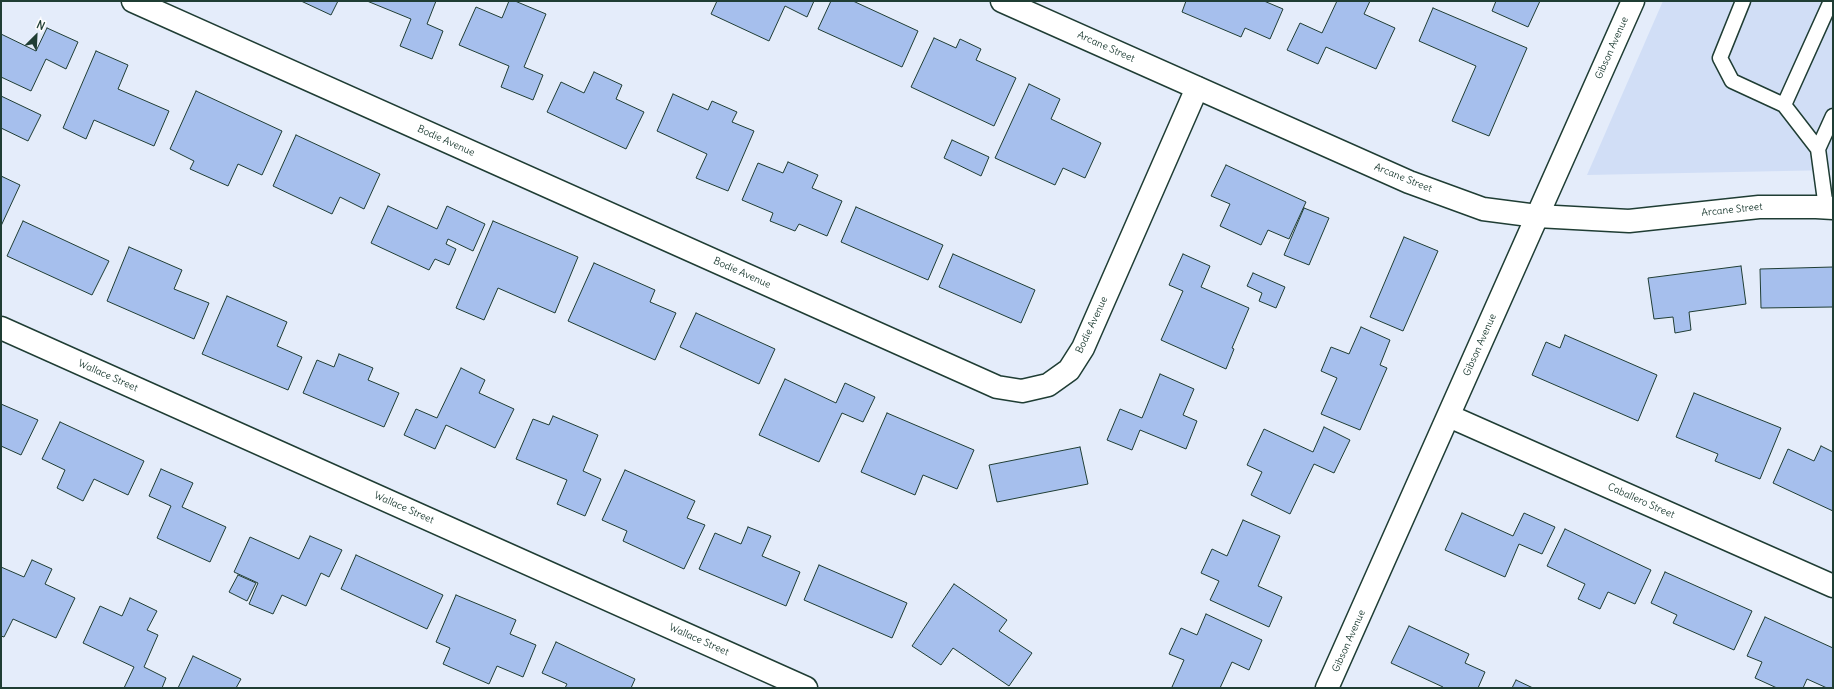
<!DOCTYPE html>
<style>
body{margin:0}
#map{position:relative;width:1834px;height:689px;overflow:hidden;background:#e4ecfa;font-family:Delius,sans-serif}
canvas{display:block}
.frame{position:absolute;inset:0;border:2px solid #1f3d34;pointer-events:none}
.north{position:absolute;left:16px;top:16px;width:40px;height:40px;-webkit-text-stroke:3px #fff;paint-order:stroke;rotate:24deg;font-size:11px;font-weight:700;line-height:16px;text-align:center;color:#1f3d34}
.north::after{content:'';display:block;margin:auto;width:14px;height:18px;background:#1f3d34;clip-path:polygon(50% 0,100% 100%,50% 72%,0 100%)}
</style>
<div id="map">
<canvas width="1834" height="689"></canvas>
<div class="frame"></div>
<div class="north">N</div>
</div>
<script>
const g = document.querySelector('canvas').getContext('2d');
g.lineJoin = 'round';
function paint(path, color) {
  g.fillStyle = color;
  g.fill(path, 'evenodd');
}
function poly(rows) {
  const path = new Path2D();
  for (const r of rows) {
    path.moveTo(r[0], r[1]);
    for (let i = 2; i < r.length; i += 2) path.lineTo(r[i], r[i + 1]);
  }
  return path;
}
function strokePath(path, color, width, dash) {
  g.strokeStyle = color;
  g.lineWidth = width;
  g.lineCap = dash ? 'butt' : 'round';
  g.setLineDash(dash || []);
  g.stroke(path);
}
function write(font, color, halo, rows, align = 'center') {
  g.font = font + ' Delius,sans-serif';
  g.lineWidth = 4;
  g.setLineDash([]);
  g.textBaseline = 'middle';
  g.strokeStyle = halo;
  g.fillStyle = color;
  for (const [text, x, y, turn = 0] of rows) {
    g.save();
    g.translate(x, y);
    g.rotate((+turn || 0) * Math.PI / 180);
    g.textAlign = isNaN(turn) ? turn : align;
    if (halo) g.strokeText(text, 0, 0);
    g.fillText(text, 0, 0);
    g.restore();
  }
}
paint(poly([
 [1663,1,1833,1,1833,170,1587,175]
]), '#d1def6');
const building = poly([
 [301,1,338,1,331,15,301,1],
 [367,1,436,1,427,24,443,31,432,59,400,46,411,19,367,1],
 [509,1,515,1,546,14,524,67,543,75,533,100,501,87,509,66,459,45,476,7,502,18,509,1],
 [717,1,814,1,807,17,785,6,769,41,711,14,717,1],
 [831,1,853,1,918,31,902,67,818,29,831,1],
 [1186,1,1264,1,1283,9,1270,39,1245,28,1241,37,1182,12,1186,1],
 [1337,1,1370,1,1364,14,1395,28,1376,69,1326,47,1318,64,1287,50,1300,23,1322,33,1337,1],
 [1496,1,1540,1,1528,27,1492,11,1496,1],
 [1433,8,1527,48,1489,136,1452,121,1476,66,1419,41,1433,8],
 [47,28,78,42,66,69,46,59,31,91,1,77,1,34,36,51,47,28],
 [934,38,956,48,960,39,981,49,976,60,1016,78,994,126,911,87,934,38],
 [96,51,128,65,118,89,169,111,154,146,94,120,86,139,63,128,96,51],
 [594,72,622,85,616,99,644,112,626,149,547,112,561,82,584,93,594,72],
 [1029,84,1060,99,1051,119,1101,143,1085,178,1063,168,1055,185,995,158,1029,84],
 [196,91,282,131,262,175,238,164,228,186,190,169,194,161,170,149,196,91],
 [673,94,708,110,712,101,737,112,732,122,754,131,728,191,696,178,707,154,657,131,673,94],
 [1,96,41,115,28,141,1,128,1,96],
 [296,135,380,174,364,209,340,197,332,214,273,186,296,135],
 [952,140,989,157,981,176,944,158,952,140],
 [788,162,818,175,812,188,842,201,827,236,799,224,795,231,770,221,773,213,742,200,758,163,783,173,788,162],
 [1226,165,1306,202,1289,239,1268,230,1261,245,1220,226,1230,204,1211,196,1226,165],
 [1,176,20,185,1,226,1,176],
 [388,206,437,229,447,206,485,224,473,251,448,239,446,244,456,249,449,265,435,259,429,270,371,243,388,206],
 [856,207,943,245,928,280,841,242,856,207],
 [1304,208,1329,218,1309,265,1284,255,1304,208],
 [23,221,109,261,92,295,7,256,23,221],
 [493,221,578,257,555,313,498,288,484,320,456,308,493,221],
 [1404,237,1438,251,1403,331,1370,317,1404,237],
 [129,247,182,270,174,289,209,303,194,339,107,301,129,247],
 [953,254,1035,290,1021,323,939,287,953,254],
 [1183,254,1210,266,1201,287,1249,308,1232,348,1234,349,1226,369,1161,340,1183,291,1169,285,1183,254],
 [594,263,655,290,650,302,676,313,655,360,568,321,594,263],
 [1741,266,1746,304,1689,312,1691,330,1675,333,1673,317,1654,319,1648,278,1741,266],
 [1833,267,1833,307,1761,308,1760,269,1833,267],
 [1253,273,1285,287,1276,308,1259,301,1262,293,1247,286,1253,273],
 [227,296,287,322,277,346,302,357,288,390,202,354,227,296],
 [696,313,775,349,759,384,680,347,696,313],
 [1361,327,1390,340,1380,365,1387,368,1360,430,1321,414,1337,378,1321,371,1331,347,1349,354,1361,327],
 [1565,335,1657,375,1638,421,1532,375,1546,342,1560,348,1565,335],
 [339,354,373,368,368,380,399,393,384,427,303,393,317,360,334,367,339,354],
 [461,368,485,380,479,393,514,409,495,448,446,425,435,449,404,435,416,409,437,418,461,368],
 [1160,374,1194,389,1183,415,1197,421,1186,449,1140,430,1132,450,1107,440,1120,409,1142,418,1160,374],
 [785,379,836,403,845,383,875,397,863,422,842,413,819,462,759,435,785,379],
 [1694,393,1781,428,1760,479,1715,461,1718,454,1676,437,1694,393],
 [1,404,38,420,21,455,1,446,1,404],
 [887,413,974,450,957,489,923,475,915,495,861,472,887,413],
 [553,416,598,435,583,471,601,479,585,516,557,504,567,480,516,459,533,419,549,425,553,416],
 [60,422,144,461,128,495,94,479,83,501,57,488,65,470,42,459,60,422],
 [1324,427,1350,440,1334,473,1314,464,1290,514,1251,495,1262,472,1247,465,1264,429,1313,452,1324,427],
 [1821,446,1833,452,1833,511,1773,483,1788,449,1814,461,1821,446],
 [1080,447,1088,484,997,502,989,465,1080,447],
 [161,469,193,483,182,507,226,527,210,562,157,538,171,506,149,496,161,469],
 [625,470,695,501,687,518,705,525,684,569,623,541,627,531,602,520,625,470],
 [1462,513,1513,536,1524,513,1555,527,1542,554,1519,544,1505,577,1445,550,1462,513],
 [1243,520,1280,536,1258,586,1282,597,1269,627,1210,600,1219,581,1201,573,1212,549,1227,556,1243,520],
 [748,527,771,536,762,556,800,572,786,606,699,569,715,533,741,544,748,527],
 [1565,529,1651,570,1635,604,1608,592,1600,609,1578,599,1585,584,1547,566,1565,529],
 [310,536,342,550,329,577,321,573,306,606,282,595,273,614,249,604,258,583,234,572,250,537,299,559,310,536],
 [356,555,443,595,427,629,341,589,356,555],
 [32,560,52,569,45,584,75,598,56,638,13,619,4,637,1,636,1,567,24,577,32,560],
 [819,565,907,603,892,638,804,600,819,565],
 [1665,572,1752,611,1734,650,1673,623,1677,615,1651,603,1665,572],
 [238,575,256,583,247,601,229,592,238,575],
 [954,584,1007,620,999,631,1032,653,1009,686,953,648,941,665,912,646,954,584],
 [456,595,516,620,510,634,536,645,523,677,497,666,489,684,443,664,450,648,436,642,456,595],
 [130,598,157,611,147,630,158,635,144,667,166,678,162,688,124,688,134,667,83,643,100,606,122,616,130,598],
 [1206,614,1262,640,1249,670,1232,662,1220,688,1174,688,1172,687,1184,660,1169,654,1181,628,1197,635,1206,614],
 [1765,617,1833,648,1833,688,1827,688,1807,679,1803,688,1777,688,1755,678,1762,662,1747,656,1765,617],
 [1409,626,1469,654,1465,663,1485,672,1478,688,1442,688,1443,687,1391,663,1409,626],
 [556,642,635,679,631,688,565,688,567,684,542,673,556,642],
 [193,656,241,679,236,688,178,688,193,656],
 [1516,680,1533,688,1512,688,1516,680]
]);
paint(building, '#a6bfed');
strokePath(building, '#1f3d34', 1);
const lane = poly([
 [1743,1,1720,58,1732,81,1784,105,1818,149],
 [1784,105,1831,1],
 [1826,208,1818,149,1833,116]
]);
const street = poly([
 [133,1,997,387,1022,391,1048,385,1069,370,1083,348,1197,88],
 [1,328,806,688],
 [1449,416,1833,586],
 [1327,688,1633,1]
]);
const secondary = poly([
 [1002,1,1409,182,1483,209,1537,216,1629,221,1759,207,1816,207,1833,208]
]);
strokePath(lane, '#1f3d34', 17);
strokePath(street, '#1f3d34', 25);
strokePath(secondary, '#1f3d34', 25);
strokePath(lane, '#fff', 14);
strokePath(street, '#fff', 22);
strokePath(secondary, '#fff', 22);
write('10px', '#1f3d34', '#fff', [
 ["Arcane Street",1106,47,24],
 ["Gibson Avenue",1612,48,-66],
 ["Bodie Avenue",446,141,24],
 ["Arcane Street",1403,178,22],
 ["Arcane Street",1732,210,-6],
 ["Bodie Avenue",742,273,24],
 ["Bodie Avenue",1092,325,-65],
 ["Gibson Avenue",1480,345,-66],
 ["Wallace Street",108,376,24],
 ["Caballero Street",1641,501,24],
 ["Wallace Street",404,508,24],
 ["Wallace Street",699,640,24],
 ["Gibson Avenue",1349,641,-66]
]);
</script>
